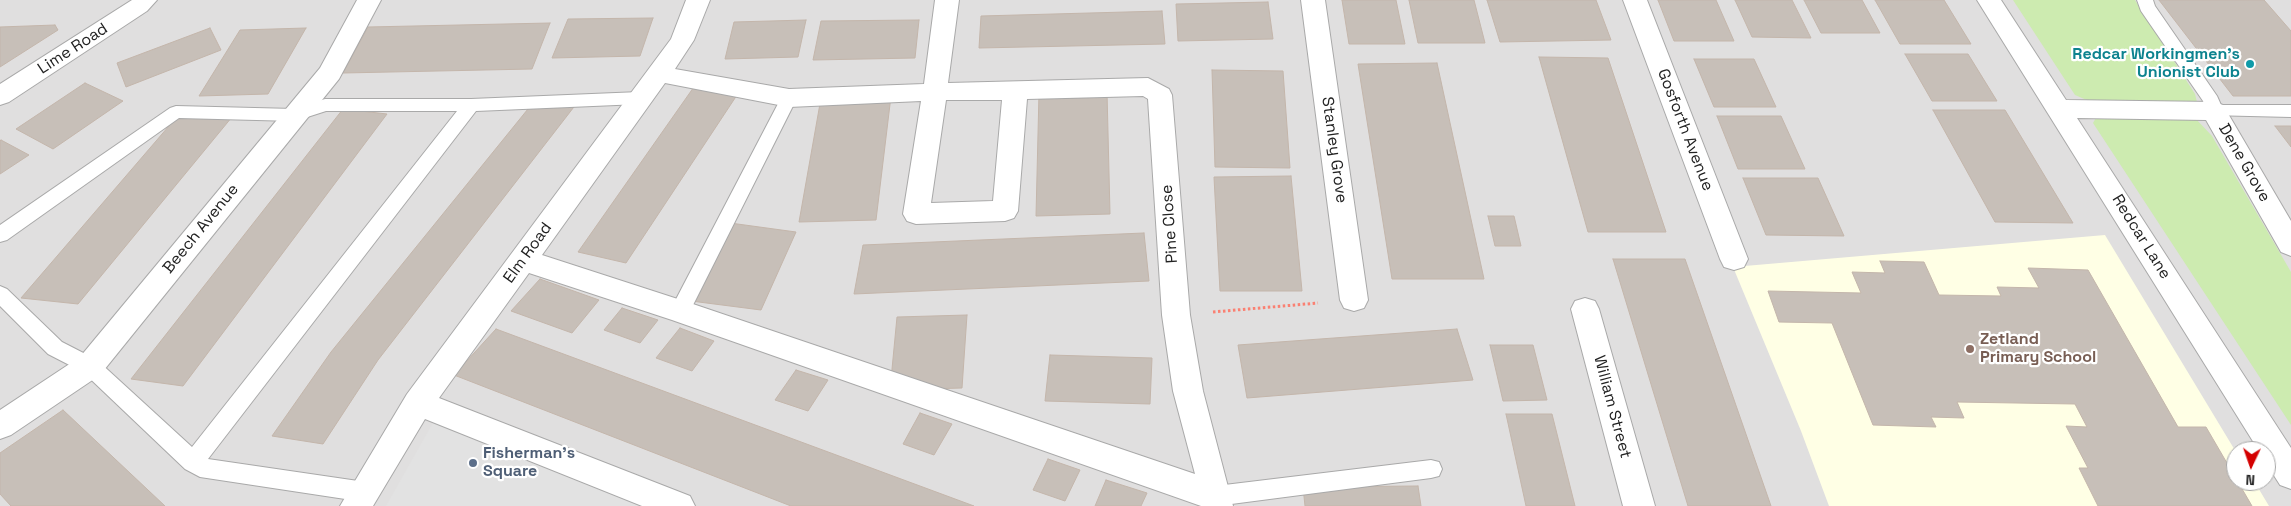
<!DOCTYPE html>
<style>
body{margin:0}
#map{position:relative;width:2291px;height:506px;overflow:hidden;background:#f2efe9;font-family:"Space Grotesk",sans-serif}
canvas{display:block}
.north{position:absolute;left:2226px;top:441px;width:50px;height:50px;box-sizing:border-box;background:#fff;border:1px solid #a7a7a7;border-radius:50%;rotate:183deg;font-size:14px;font-weight:700;line-height:20px;text-align:center;color:#222}
.north::after{content:'';display:block;margin:auto;width:18px;height:22px;background:#d40000;clip-path:polygon(50% 0,100% 100%,50% 72%,0 100%)}
</style>
<div id="map">
<canvas width="2291" height="506"></canvas>
<div class="north">N</div>
</div>
<script>
const g = document.querySelector('canvas').getContext('2d');
g.lineJoin = 'round';
function paint(path, color) {
  g.fillStyle = color;
  g.fill(path, 'evenodd');
}
function poly(rows) {
  const path = new Path2D();
  for (const r of rows) {
    path.moveTo(r[0], r[1]);
    for (let i = 2; i < r.length; i += 2) path.lineTo(r[i], r[i + 1]);
  }
  return path;
}
function strokePath(path, color, width, dash) {
  g.strokeStyle = color;
  g.lineWidth = width;
  g.lineCap = dash ? 'butt' : 'round';
  g.setLineDash(dash || []);
  g.stroke(path);
}
function write(font, color, halo, rows, align = 'center') {
  g.font = font + ' "Space Grotesk",sans-serif';
  g.lineWidth = 4.5;
  g.setLineDash([]);
  g.textBaseline = 'middle';
  g.strokeStyle = halo;
  g.fillStyle = color;
  for (const [text, x, y, turn = 0] of rows) {
    g.save();
    g.translate(x, y);
    g.rotate((+turn || 0) * Math.PI / 180);
    g.textAlign = isNaN(turn) ? turn : align;
    if (halo) g.strokeText(text, 0, 0);
    g.fillText(text, 0, 0);
    g.restore();
  }
}
paint(poly([
 [0,0,2291,0,2291,506,0,506],
 [2236,451,2266,451,2266,481,2236,481]
]), '#e0dfdf');
paint(poly([
 [2105,235,2236,452,2236,481,2254,481,2269,506,1829,506,1801,431,1733,267]
]), '#ffffe5');
paint(poly([
 [2013,0,2135,0,2195,94,2197,102,2089,101,2075,95],
 [2097,116,2196,119,2212,136,2291,272,2291,425,2093,123]
]), '#cdebb0');
paint(poly([
 [434,421,639,506,386,506]
]), '#e2e2e2');
const building = poly([
 [1342,0,1396,0,1405,44,1349,44,1342,0],
 [1409,0,1474,0,1485,43,1418,43,1409,0],
 [1487,0,1596,0,1611,40,1500,42,1487,0],
 [1658,0,1716,0,1734,41,1674,41,1658,0],
 [1735,0,1792,0,1811,38,1752,37,1735,0],
 [1804,0,1862,0,1880,33,1821,33,1804,0],
 [1875,0,1944,0,1971,44,1900,44,1875,0],
 [2159,0,2264,0,2291,31,2291,96,2233,96,2159,0],
 [1268,2,1273,39,1178,41,1176,4,1268,2],
 [1162,11,1165,44,979,48,981,16,1162,11],
 [653,18,640,56,552,58,568,19,653,18],
 [806,20,798,57,725,59,734,22,806,20],
 [919,20,915,58,813,60,821,21,919,20],
 [550,23,532,69,343,73,368,27,550,23],
 [55,25,58,30,0,67,0,27,55,25],
 [210,28,221,50,126,87,117,63,210,28],
 [306,28,268,94,199,96,240,30,306,28],
 [1905,54,1968,54,1997,101,1932,101,1905,54],
 [1539,57,1608,58,1666,232,1588,232,1539,57],
 [1694,59,1754,59,1776,107,1714,107,1694,59],
 [1437,63,1484,279,1392,279,1358,64,1437,63],
 [1212,70,1283,71,1290,168,1215,167,1212,70],
 [85,83,123,101,53,149,16,129,85,83],
 [696,84,739,92,626,263,578,252,696,84],
 [1107,92,1110,214,1036,216,1039,93,1107,92],
 [891,96,876,220,799,222,821,98,891,96],
 [577,103,378,360,323,444,272,436,331,352,532,104,577,103],
 [343,109,387,114,183,386,131,379,343,109],
 [1933,110,2005,110,2073,223,1995,222,1933,110],
 [181,112,232,117,78,304,21,298,181,112],
 [1717,116,1781,116,1805,169,1738,169,1717,116],
 [2275,126,2291,126,2291,147,2275,126],
 [1,140,29,155,0,174,0,141,1,140],
 [1291,176,1302,291,1220,291,1214,177,1291,176],
 [1743,178,1818,178,1844,236,1766,235,1743,178],
 [1488,216,1514,216,1521,246,1495,246,1488,216],
 [730,223,796,232,761,310,691,301,730,223],
 [1144,233,1149,281,854,294,863,245,1144,233],
 [1613,259,1685,259,1771,506,1688,506,1613,259],
 [1880,261,1924,262,1939,295,2001,296,1997,287,2039,288,2028,268,2088,270,2178,427,2206,427,2252,506,2098,506,2079,468,2088,468,2066,426,2087,427,2075,404,1957,402,1964,418,1931,417,1936,427,1873,425,1832,323,1779,322,1768,291,1861,293,1852,272,1885,273,1880,261],
 [540,279,599,300,572,333,511,311,540,279],
 [622,308,658,320,640,343,604,330,622,308],
 [967,315,962,388,890,390,897,317,967,315],
 [680,328,714,341,692,371,656,358,680,328],
 [496,329,974,506,791,506,454,375,496,329],
 [1457,329,1473,380,1247,398,1238,345,1457,329],
 [1490,345,1533,345,1547,400,1503,401,1490,345],
 [1050,355,1152,358,1150,404,1045,401,1050,355],
 [796,370,828,380,808,411,775,400,796,370],
 [63,410,165,506,11,506,0,494,0,453,63,410],
 [920,413,952,424,934,455,903,444,920,413],
 [1506,414,1552,414,1575,506,1526,506,1506,414],
 [1048,459,1080,470,1065,501,1033,490,1048,459],
 [1106,480,1147,493,1141,506,1095,506,1106,480],
 [1418,486,1421,506,1305,506,1303,487,1418,486]
]);
paint(building, '#c7bfb8');
strokePath(building, '#c4b6ab', 1);
const lane = poly([
 [2137,0,2153,0,2155,6,2217,96,2221,105,2291,105,2291,117,2208,115,2203,101,2141,11,2137,0],
 [640,92,646,94,648,98,646,102,640,104,476,111,208,459,365,482,373,485,376,492,373,499,365,502,200,477,185,469,83,372,48,354,0,306,0,286,7,289,62,342,97,360,192,447,457,111,326,111,295,121,179,118,7,240,0,242,0,225,170,108,176,106,294,109,325,99,471,99,640,92],
 [789,92,795,94,797,98,687,317,680,319,673,317,670,311,673,305,781,98,783,94,789,92],
 [1431,460,1439,462,1442,469,1439,476,1431,478,1216,506,1208,503,1205,496,1208,489,1216,486,1431,460]
]);
const street = poly([
 [132,0,157,0,147,11,9,102,0,105,0,84,132,0],
 [357,0,381,0,339,79,100,375,11,435,0,439,0,410,80,357,320,68,357,0],
 [686,0,710,0,694,40,675,69,789,89,924,84,935,0,959,0,948,83,1148,78,1169,89,1172,95,1190,315,1203,391,1233,506,1201,506,672,320,529,273,439,398,690,496,695,506,642,506,425,419,373,506,340,506,407,394,671,39,686,0],
 [665,83,789,107,921,101,903,214,907,221,916,224,1005,221,1014,218,1018,211,1027,99,1143,96,1148,99,1162,315,1173,391,1195,474,690,303,542,255,665,83],
 [946,100,1002,100,993,201,931,203,946,100],
 [1301,0,1325,0,1368,300,1364,308,1354,311,1344,308,1340,300,1301,0],
 [1623,0,1647,0,1748,259,1744,267,1734,270,1724,267,1720,259,1623,0],
 [1977,0,2001,0,2066,100,2214,102,2223,105,2291,221,2291,256,2281,252,2206,120,2077,118,2291,448,2291,489,2280,485,2266,463,2266,451,2259,451,1977,0],
 [1585,298,1595,301,1599,309,1655,506,1623,506,1571,309,1575,301,1585,298]
]);
strokePath(lane, '#a9a9a9', 2);
strokePath(street, '#a9a9a9', 2);
strokePath(poly([
 [1213,312,1318,303]
]), '#fa8072', 3, [2.5, 2.5]);
paint(lane, '#fff');
paint(street, '#fff');
for (const [x, y, r, color] of [
 [2250,64,5,"#0f9aa8"],
 [1970,349,5,"#8d6e63"],
 [473,463,5,"#5c6f8a"]
]) {
  const dot = new Path2D();
  dot.arc(x, y, r, 0, 2 * Math.PI);
  g.fillStyle = color;
  g.fill(dot);
  strokePath(dot, '#fff', 2);
}
write('16px', '#222', '#fff', [
 ["Lime Road",73,49,-33],
 ["Gosforth Avenue",1685,130,69],
 ["Stanley Grove",1334,150,82],
 ["Dene Grove",2244,163,60],
 ["Pine Close",1170,224,-94],
 ["Beech Avenue",201,229,-51],
 ["Redcar Lane",2141,237,58],
 ["Elm Road",528,253,-54],
 ["William Street",1612,407,75]
]);
write('bold 16px', '#0d838f', '#fff', [
 ["Redcar Workingmen's",2240,55],
 ["Unionist Club",2240,73]
], 'right');
write('bold 16px', '#785e54', '#fff', [
 ["Zetland",1980,340],
 ["Primary School",1980,358]
], 'left');
write('bold 16px', '#4e5e75', '#fff', [
 ["Fisherman's",483,454],
 ["Square",483,472]
], 'left');
</script>
